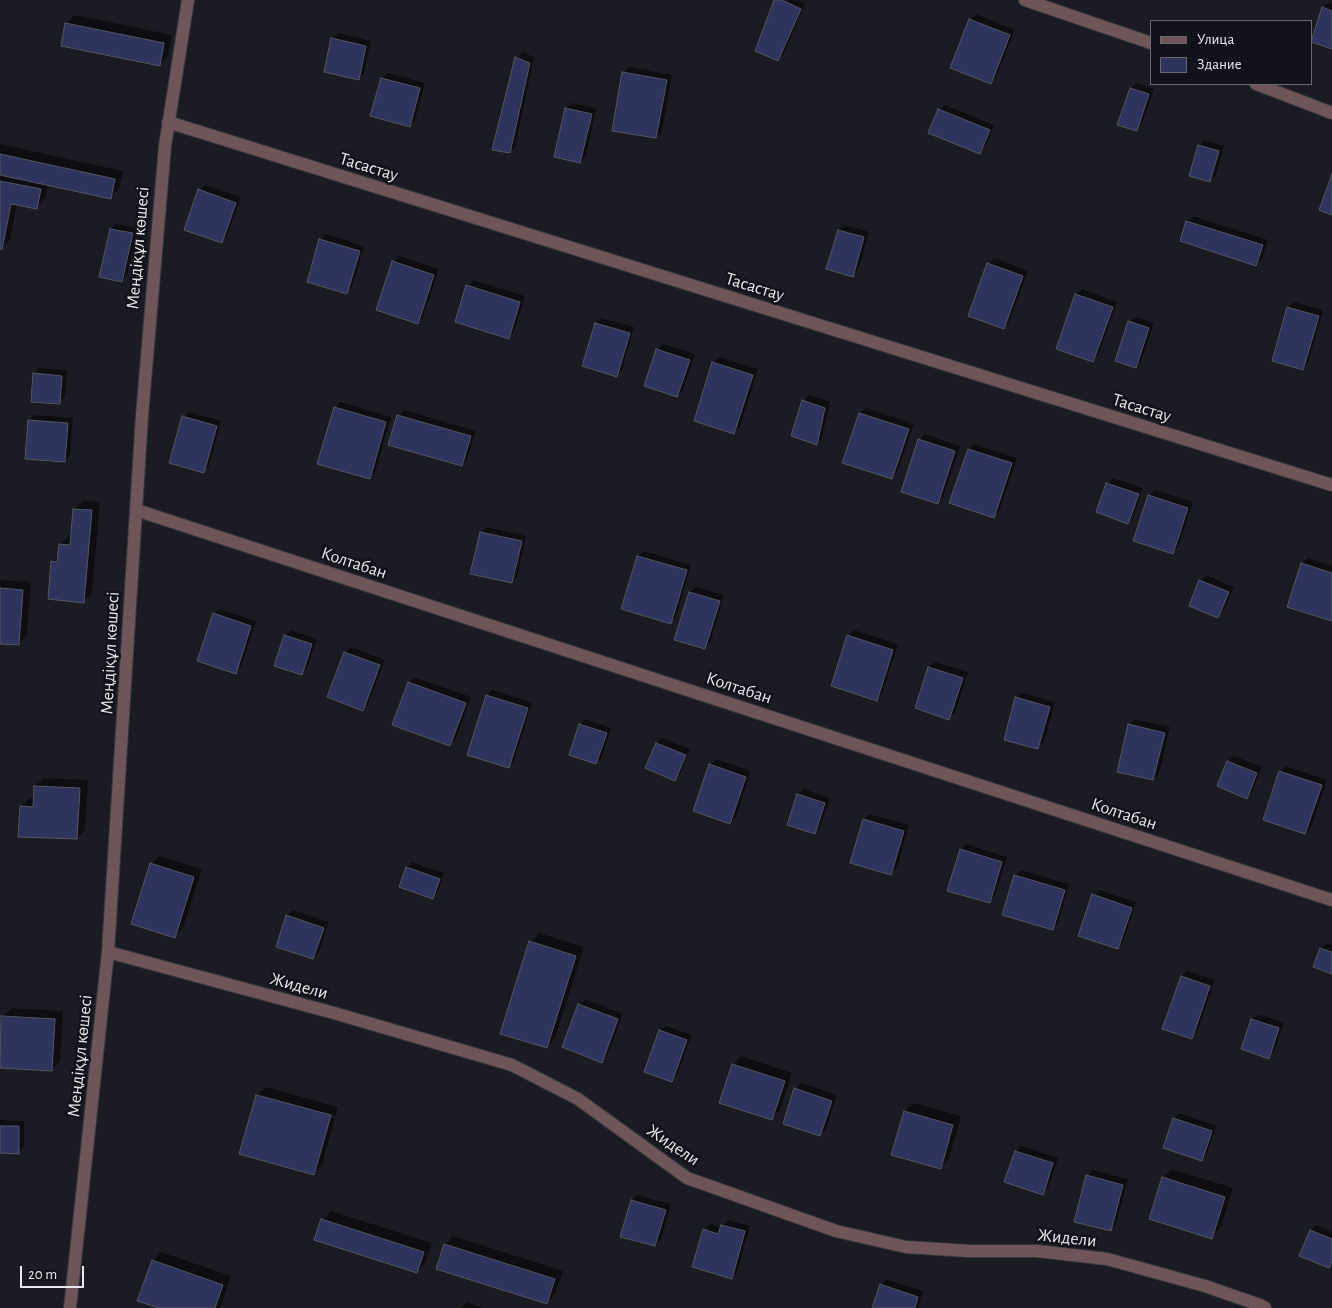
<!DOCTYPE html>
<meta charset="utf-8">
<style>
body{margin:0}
#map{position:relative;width:1332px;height:1308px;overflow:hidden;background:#1b1c23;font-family:"Alegreya Sans",sans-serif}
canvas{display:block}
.legend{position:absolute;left:1150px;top:20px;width:162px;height:65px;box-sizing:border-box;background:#12131a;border:1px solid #68696f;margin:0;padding:6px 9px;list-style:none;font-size:15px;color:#e8e9ee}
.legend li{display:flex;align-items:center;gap:10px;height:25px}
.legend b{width:25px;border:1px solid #68696f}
.scale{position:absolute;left:20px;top:1266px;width:64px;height:22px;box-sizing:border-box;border:2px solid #e8e9ee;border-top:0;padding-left:6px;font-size:15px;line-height:18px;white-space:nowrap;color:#e8e9ee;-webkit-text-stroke:4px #12131a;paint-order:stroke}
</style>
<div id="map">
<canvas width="1332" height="1308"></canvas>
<ul class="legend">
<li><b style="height:6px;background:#6d5559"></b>Улица</li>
<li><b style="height:14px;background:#2e345d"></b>Здание</li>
</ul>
<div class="scale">20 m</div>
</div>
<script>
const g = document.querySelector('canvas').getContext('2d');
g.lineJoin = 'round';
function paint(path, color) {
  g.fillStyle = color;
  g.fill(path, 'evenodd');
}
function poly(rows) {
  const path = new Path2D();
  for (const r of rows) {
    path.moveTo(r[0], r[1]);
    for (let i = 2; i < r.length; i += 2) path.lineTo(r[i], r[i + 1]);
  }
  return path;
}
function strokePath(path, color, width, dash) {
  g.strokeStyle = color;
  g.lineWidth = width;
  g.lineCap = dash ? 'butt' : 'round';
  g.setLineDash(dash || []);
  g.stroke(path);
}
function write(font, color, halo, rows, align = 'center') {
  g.font = font + ' "Alegreya Sans",sans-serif';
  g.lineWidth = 5;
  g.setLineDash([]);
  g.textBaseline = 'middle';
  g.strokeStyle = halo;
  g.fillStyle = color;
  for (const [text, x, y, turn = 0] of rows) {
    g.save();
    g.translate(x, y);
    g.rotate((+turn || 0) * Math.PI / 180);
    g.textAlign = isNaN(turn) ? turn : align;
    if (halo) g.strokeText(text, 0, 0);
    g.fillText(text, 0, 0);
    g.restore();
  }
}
paint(poly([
 [776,0,798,0,805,3,784,54,778,59],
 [1329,2,1332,4,1332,48,1323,8],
 [976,14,1015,30,996,77,991,82,970,20],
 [75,15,172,35,168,56,160,64,66,24],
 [338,33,371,41,364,73,358,79,332,39],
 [522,52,534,57,515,147,509,152,517,58],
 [629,67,672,75,662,131,656,137,623,73],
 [388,73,425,83,415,120,409,126,372,115,382,78],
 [1136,83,1154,89,1142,124,1136,130,1131,88],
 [572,103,596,108,586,156,580,162,555,156,566,108],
 [945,105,994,125,985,147,980,153,939,110],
 [1205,140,1224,146,1216,175,1210,181,1199,146],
 [0,144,123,171,119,189,110,197,48,184,45,199,36,208,17,204,10,240,1,248,0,248],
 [205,185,241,197,227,236,221,242,199,190],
 [1193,216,1268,240,1262,259,1256,264,1181,241,1187,221],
 [116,224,137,228,127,275,122,280,111,229],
 [845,225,869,232,858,270,852,275,839,230],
 [326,234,364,246,352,287,346,293,321,240],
 [399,256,439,269,423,317,418,323,394,262],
 [994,258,1028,271,1009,322,1004,327,988,264],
 [473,280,525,296,514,332,509,337,467,286],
 [1082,289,1117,302,1098,355,1093,361,1076,295],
 [1294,302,1323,310,1308,363,1303,368,1288,307],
 [1135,317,1154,323,1141,361,1136,366,1129,322],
 [601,318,634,327,622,370,617,375,596,324],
 [663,344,695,354,683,390,677,396,646,385,658,349],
 [719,357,758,369,740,427,734,432,713,363],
 [39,368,67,370,65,397,59,402,34,374],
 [809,395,830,402,822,438,817,443,793,435,804,401],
 [340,402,391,417,375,472,369,478,335,408],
 [866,408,914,424,897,472,892,478,844,462,860,413],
 [404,410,476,431,467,459,462,465,398,416],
 [189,412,221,421,209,466,203,471,184,417],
 [34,415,73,418,70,455,65,461,29,421],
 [925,434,960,446,943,497,938,502,919,440],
 [974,444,1017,458,999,511,994,516,969,449],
 [1113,478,1143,488,1133,517,1128,522,1107,484],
 [1155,490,1193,502,1178,547,1172,553,1149,496],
 [83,501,100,502,92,593,83,601,53,562,59,555,60,544,69,536,72,536,74,510],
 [487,527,526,536,517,577,511,582,481,533],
 [644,551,691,565,676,617,671,622,623,608,638,556],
 [1308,558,1332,566,1332,620,1302,564],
 [1206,575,1234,587,1223,611,1218,617,1200,581],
 [0,580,31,582,27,635,19,644,0,642],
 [696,587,724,595,710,643,704,648,676,639,690,592],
 [219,609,256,621,241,667,235,672,214,614],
 [291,630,317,639,307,668,301,673,285,636],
 [854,630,898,644,882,694,877,699,848,636],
 [351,647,385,660,368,704,363,709,345,653],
 [935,662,968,672,955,713,949,718,929,667],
 [414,677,471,697,456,739,450,744,409,683],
 [492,690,532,702,514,762,508,767,487,695],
 [1022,693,1055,702,1044,742,1038,748,1016,698],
 [585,719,611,728,602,757,596,763,580,725],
 [1135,719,1170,727,1159,774,1153,779,1129,725],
 [662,738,690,749,680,774,674,779,657,743],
 [1234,756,1262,767,1252,792,1246,797,1218,786,1228,761],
 [716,759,751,771,736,817,730,822,710,765],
 [1286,766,1327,780,1311,828,1305,833,1280,772],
 [44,778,88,780,85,830,77,838,21,806,30,798,35,798,35,786],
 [804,789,830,798,820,827,815,833,798,795],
 [869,814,909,825,897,868,891,873,852,862,864,819],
 [966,844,1007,857,995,896,989,902,961,850],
 [159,856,202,869,183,928,175,936,151,864],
 [412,862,444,873,438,892,432,898,407,867],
 [1021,870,1069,884,1058,924,1052,929,1015,876],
 [1099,890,1136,902,1123,942,1117,948,1094,895],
 [292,910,329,922,319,952,313,958,287,916],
 [539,933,584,947,555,1038,547,1047,531,942],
 [1327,943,1332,945,1332,973,1321,948],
 [1187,971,1215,980,1197,1032,1191,1038,1182,976],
 [585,999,623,1014,607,1056,602,1061,579,1005],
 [11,1008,63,1011,60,1061,51,1070,0,1067,2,1017],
 [1258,1014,1284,1022,1274,1052,1268,1057,1252,1019],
 [666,1026,692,1035,677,1075,672,1081,660,1031],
 [741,1056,792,1073,780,1110,771,1119,733,1065],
 [801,1083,837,1095,826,1129,820,1135,796,1089],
 [266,1087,338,1107,336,1116,261,1095,261,1097,335,1118,322,1165,314,1173,257,1095],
 [914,1103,961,1116,949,1159,940,1168,893,1154,905,1111],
 [1180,1113,1216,1126,1207,1154,1201,1160,1174,1119],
 [0,1120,24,1121,24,1147,18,1153,0,1152],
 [1022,1146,1058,1158,1048,1188,1042,1193,1016,1151],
 [1172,1169,1233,1188,1220,1229,1211,1237,1150,1218,1163,1177],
 [1093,1170,1128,1179,1116,1224,1111,1230,1088,1176],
 [637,1195,671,1204,661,1240,655,1245,632,1200],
 [331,1211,432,1243,425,1263,417,1272,322,1220],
 [728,1220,750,1226,737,1272,731,1277,704,1230,710,1224,722,1228,722,1225],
 [1316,1225,1332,1232,1332,1263,1329,1267,1311,1231],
 [453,1236,563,1271,555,1294,546,1303,445,1245],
 [161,1252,231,1276,220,1308,163,1308,153,1261],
 [886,1279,923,1291,918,1308,873,1308,881,1285],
 [467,1302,484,1308,461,1308]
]), '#0007');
const building = poly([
 [774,0,782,0,801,9,778,61,755,51,774,0],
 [1322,7,1332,11,1332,49,1311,42,1322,7],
 [969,19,1010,35,991,84,950,68,969,19],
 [65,23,164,43,160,66,61,46,65,23],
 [331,38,366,46,359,80,324,72,331,38],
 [515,57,530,63,510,153,492,150,515,57],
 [622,72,667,80,656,138,612,131,622,72],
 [381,78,420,88,410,127,370,116,381,78],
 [1130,88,1149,94,1137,131,1117,125,1130,88],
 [565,108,592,114,580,163,554,157,565,108],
 [938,109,990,130,980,154,928,133,938,109],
 [1198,145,1219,151,1210,182,1189,176,1198,145],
 [0,154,115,179,111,199,0,175,0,154],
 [1332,174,1332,215,1319,210,1332,174],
 [0,181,41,189,37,209,11,204,2,250,0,249,0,181],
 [198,189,236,203,222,243,184,230,198,189],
 [1186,221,1263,245,1256,266,1180,241,1186,221],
 [110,229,133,233,122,282,99,277,110,229],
 [838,230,864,237,853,277,826,269,838,230],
 [319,239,360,251,347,294,307,282,319,239],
 [392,261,434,275,418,324,376,310,392,261],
 [987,263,1023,276,1004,329,968,316,987,263],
 [466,285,520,302,509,339,455,322,466,285],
 [1075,294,1113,307,1093,362,1056,349,1075,294],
 [1287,307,1319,316,1303,370,1272,361,1287,307],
 [1128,321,1149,328,1136,368,1115,361,1128,321],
 [595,323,630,333,617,377,582,366,595,323],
 [656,349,690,360,677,397,644,386,656,349],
 [712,362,753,375,734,434,694,421,712,362],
 [33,373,62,376,60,404,31,402,33,373],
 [802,400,825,408,817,445,791,436,802,400],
 [334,407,386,422,370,479,317,464,334,407],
 [859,413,909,429,892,479,842,463,859,413],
 [397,415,471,436,462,466,388,445,397,415],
 [182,416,217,426,204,473,169,463,182,416],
 [28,420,68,423,65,462,25,459,28,420],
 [918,439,955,451,938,504,901,492,918,439],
 [968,449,1012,463,994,518,949,503,968,449],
 [1106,483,1139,494,1128,524,1096,512,1106,483],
 [1148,495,1188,508,1173,554,1133,541,1148,495],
 [73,509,92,510,84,603,48,599,51,561,57,562,59,544,70,545,73,509],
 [480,532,522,541,512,583,470,574,480,532],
 [637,556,687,570,671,624,621,609,637,556],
 [1301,563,1332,573,1332,621,1287,607,1301,563],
 [1199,580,1229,592,1218,618,1189,606,1199,580],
 [0,588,23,590,19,645,0,644,0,588],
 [689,592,720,601,705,649,674,640,689,592],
 [213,613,251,626,236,674,197,661,213,613],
 [284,635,312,644,302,675,274,666,284,635],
 [847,635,893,650,877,701,831,686,847,635],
 [344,652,380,665,363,711,327,697,344,652],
 [928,667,963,678,949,720,915,708,928,667],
 [408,682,466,703,450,746,392,725,408,682],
 [486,695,528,708,509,768,467,755,486,695],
 [1015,697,1050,707,1038,749,1004,740,1015,697],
 [579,724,607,733,596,764,569,755,579,724],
 [1128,724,1165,733,1153,780,1117,772,1128,724],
 [656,743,686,755,675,781,645,768,656,743],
 [1227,761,1257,773,1247,799,1217,786,1227,761],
 [709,764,746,777,730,824,693,811,709,764],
 [1279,771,1322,785,1305,834,1263,820,1279,771],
 [34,786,80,788,77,839,18,837,20,806,33,807,34,786],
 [797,794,825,803,815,834,787,825,797,794],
 [863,819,904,831,891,875,850,863,863,819],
 [960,849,1002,862,990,903,947,891,960,849],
 [150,863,194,877,175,938,131,924,150,863],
 [406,867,440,879,433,899,399,887,406,867],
 [1014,875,1065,890,1053,930,1002,915,1014,875],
 [1092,894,1132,908,1118,949,1078,936,1092,894],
 [286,915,324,928,313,959,276,947,286,915],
 [529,941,576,956,547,1048,500,1034,529,941],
 [1320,948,1332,952,1332,974,1313,967,1320,948],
 [1181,976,1210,986,1192,1039,1162,1029,1181,976],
 [578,1004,618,1019,602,1063,562,1047,578,1004],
 [1,1016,55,1019,52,1071,0,1068,1,1016],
 [1251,1019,1279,1028,1269,1059,1241,1049,1251,1019],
 [659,1030,687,1040,672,1082,644,1072,659,1030],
 [732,1064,785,1081,772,1120,719,1103,732,1064],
 [794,1088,832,1101,820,1136,783,1124,794,1088],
 [256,1095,331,1115,314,1175,239,1154,256,1095],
 [904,1111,953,1125,941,1169,891,1155,904,1111],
 [1173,1118,1212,1131,1202,1161,1163,1148,1173,1118],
 [0,1126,19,1126,19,1154,0,1153,0,1126],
 [1015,1151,1053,1163,1043,1195,1004,1182,1015,1151],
 [1086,1175,1123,1185,1111,1231,1074,1222,1086,1175],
 [1162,1177,1225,1197,1212,1239,1149,1219,1162,1177],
 [631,1200,666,1210,655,1246,620,1237,631,1200],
 [321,1219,424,1252,417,1273,314,1240,321,1219],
 [721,1225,745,1231,732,1279,692,1267,703,1229,718,1234,721,1225],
 [1310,1230,1332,1239,1332,1261,1329,1268,1299,1256,1310,1230],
 [444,1244,555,1279,547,1304,436,1269,444,1244],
 [152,1260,223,1285,215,1308,159,1308,137,1301,152,1260],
 [880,1284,918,1297,915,1308,872,1308,880,1284]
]);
paint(building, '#2e345d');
strokePath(building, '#53555e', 1);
const minor = poly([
 [1025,0,1151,43],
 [1256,84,1332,113],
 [168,122,1332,485],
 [136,510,1332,900],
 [108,952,334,1013,512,1065,578,1099,687,1178,836,1231,906,1247,969,1251,1037,1251,1107,1259,1205,1286,1260,1305,1265,1308],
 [70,1308,108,952,142,416,165,146,188,0]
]);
strokePath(minor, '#38393f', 14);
strokePath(minor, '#6d5559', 12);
write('18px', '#e8e9ee', '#12131a', [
 ["Тасастау",369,167,17],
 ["Меңдіқұл көшесі",138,248,-85],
 ["Тасастау",755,287,17],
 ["Тасастау",1142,408,17],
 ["Колтабан",354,563,18],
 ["Меңдіқұл көшесі",110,653,-87],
 ["Колтабан",739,688,18],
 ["Колтабан",1124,814,18],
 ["Жидели",299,986,15],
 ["Меңдіқұл көшесі",80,1056,-84],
 ["Жидели",673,1145,34],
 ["Жидели",1067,1238,6]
]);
</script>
